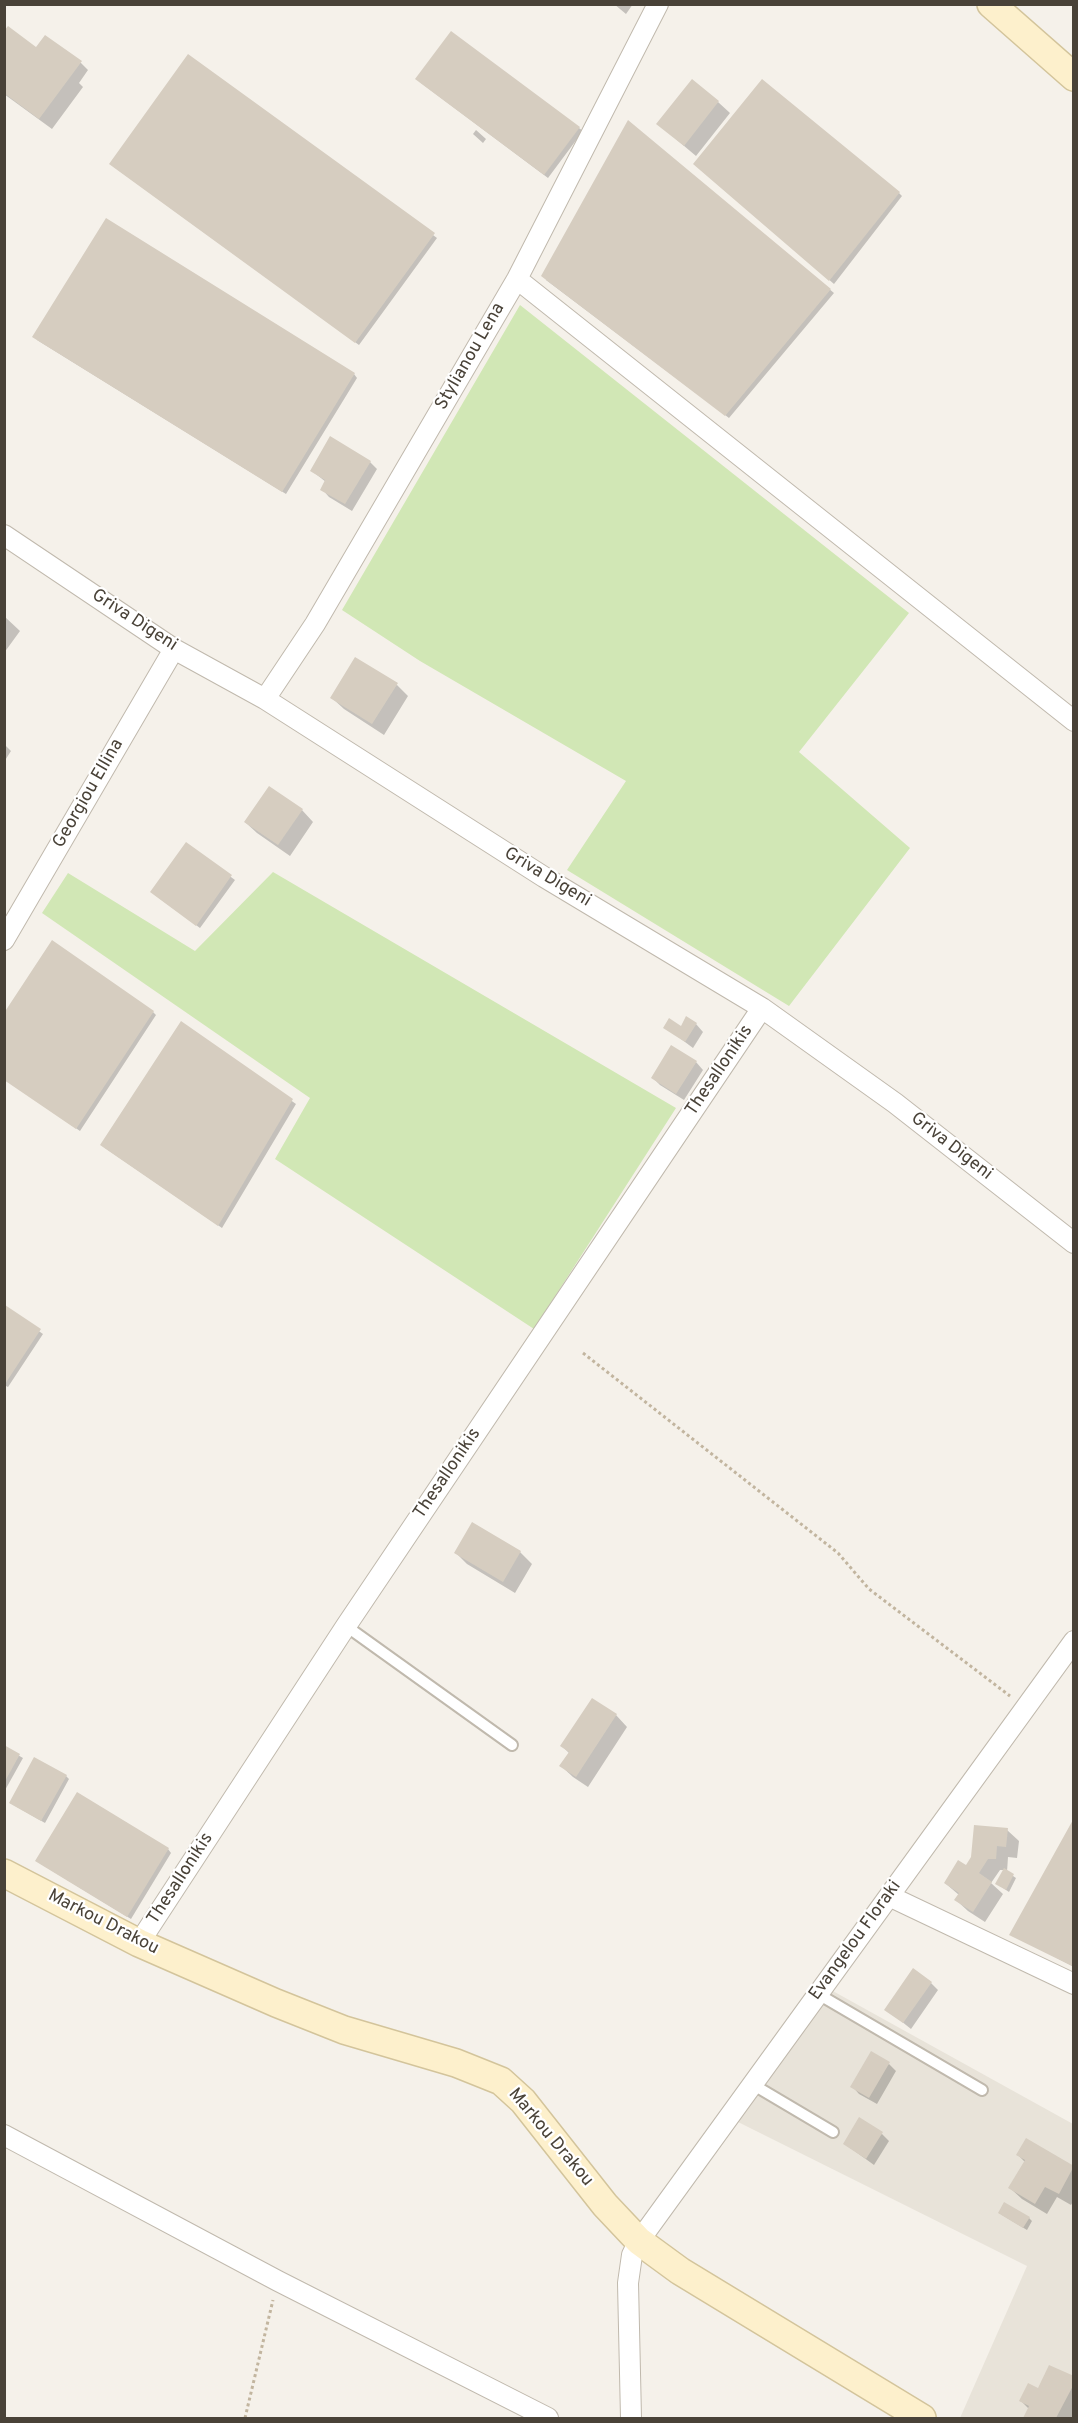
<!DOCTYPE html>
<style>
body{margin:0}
#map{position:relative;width:1078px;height:2423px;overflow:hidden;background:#f5f1ea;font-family:Overpass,sans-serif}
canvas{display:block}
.frame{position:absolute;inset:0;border:6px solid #494238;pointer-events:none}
</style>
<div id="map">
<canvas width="1078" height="2423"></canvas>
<div class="frame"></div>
</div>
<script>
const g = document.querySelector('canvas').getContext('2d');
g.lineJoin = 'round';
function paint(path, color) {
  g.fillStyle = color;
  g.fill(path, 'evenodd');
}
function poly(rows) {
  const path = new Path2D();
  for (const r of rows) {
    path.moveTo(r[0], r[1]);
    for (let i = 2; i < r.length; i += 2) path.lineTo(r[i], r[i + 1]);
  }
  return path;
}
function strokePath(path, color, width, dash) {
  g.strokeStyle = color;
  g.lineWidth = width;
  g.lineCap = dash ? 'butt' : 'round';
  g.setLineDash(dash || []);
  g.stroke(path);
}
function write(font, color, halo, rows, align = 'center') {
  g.font = font + ' Overpass,sans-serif';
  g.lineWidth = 4.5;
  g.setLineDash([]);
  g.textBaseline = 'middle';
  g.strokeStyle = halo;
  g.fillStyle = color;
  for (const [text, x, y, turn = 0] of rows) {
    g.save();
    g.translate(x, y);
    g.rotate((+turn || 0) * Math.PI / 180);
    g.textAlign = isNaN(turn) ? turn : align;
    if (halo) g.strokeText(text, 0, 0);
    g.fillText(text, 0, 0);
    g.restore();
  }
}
paint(poly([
 [831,1990,1073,2124,1073,2418,960,2418,1027,2266,736,2121]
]), '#e8e3d9');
paint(poly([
 [520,305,909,613,799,752,910,848,789,1006,567,870,626,781,420,661,342,610],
 [273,872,676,1108,534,1329,275,1159,310,1098,42,913,68,873,195,951]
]), '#d1e7b5');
paint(poly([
 [614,4,633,4,626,14],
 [4,33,37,49,81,63,88,70,79,83,83,87,52,129,4,94],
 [451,33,583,131,548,178,421,83],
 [189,56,437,238,359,345,114,167],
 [718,102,730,113,696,156,658,124],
 [629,122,834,293,729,418,546,280],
 [476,130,486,139,483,143,473,134],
 [698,167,899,193,902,196,834,284],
 [37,340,354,374,357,378,286,494],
 [370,462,377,469,352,511,329,497,322,489,326,482,312,471],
 [4,616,20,631,4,653],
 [397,685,408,696,384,735,344,709,332,698],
 [4,744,11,751,4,762],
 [302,810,313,822,290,856,257,833,245,822],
 [186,844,235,880,200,928,155,895],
 [153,1012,156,1015,80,1131,4,1079],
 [181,1023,296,1104,222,1228,105,1148],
 [696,1024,703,1032,693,1048,665,1027,681,1028],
 [696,1062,703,1070,684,1100,660,1085,653,1078],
 [4,1307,43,1334,8,1387,4,1385],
 [473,1524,520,1552,532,1564,515,1593,467,1564,456,1553],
 [616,1715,627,1727,588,1787,573,1777,561,1766,569,1753,562,1746],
 [4,1747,23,1758,4,1792],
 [66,1776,69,1779,45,1823,10,1803],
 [1073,1821,1074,1967,1011,1934],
 [1007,1830,1019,1841,1017,1858,1008,1857,1007,1872,1016,1878,1009,1892,997,1884,1004,1870,1000,1870,991,1883,1003,1894,985,1922,968,1911,956,1900,959,1895,945,1883,967,1867],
 [168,1849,171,1853,131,1919,41,1864],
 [931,1983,938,1990,911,2029,886,2009],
 [889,2064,896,2071,877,2104,859,2094,852,2086],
 [882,2134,889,2141,874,2165,845,2144],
 [1026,2140,1074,2167,1074,2200,1071,2205,1057,2197,1047,2214,1022,2199,1010,2188,1025,2162,1018,2155],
 [999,2213,1029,2218,1032,2221,1027,2230],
 [1074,2378,1074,2418,1025,2418,1029,2409,1021,2401,1039,2390]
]), '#0003');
paint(poly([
 [8,26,36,47,45,35,82,61,39,119,4,93,4,31],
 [451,31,580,127,544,175,415,79],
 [188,54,435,233,355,343,109,164],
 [692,79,719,101,684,146,656,124],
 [762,79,900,192,829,281,693,164],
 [628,120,831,289,725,416,541,276],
 [106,218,355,373,282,492,32,337],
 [330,436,371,461,345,504,320,490,325,480,310,471],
 [355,657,398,683,372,724,330,698],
 [269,786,303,809,278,845,244,822],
 [186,842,232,875,196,926,150,892],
 [52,940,154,1011,76,1129,4,1080,4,1013],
 [686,1016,697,1023,685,1042,663,1028,669,1018,681,1026],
 [181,1021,293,1099,218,1226,100,1145],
 [671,1045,697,1061,676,1094,651,1078],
 [5,1305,41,1329,5,1384],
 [472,1522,521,1551,503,1582,454,1553],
 [592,1698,617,1714,576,1777,559,1766,569,1752,560,1746],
 [4,1745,20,1754,4,1783],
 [34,1757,67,1775,41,1821,9,1803],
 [77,1792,169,1848,127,1917,35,1861],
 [1074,1818,1074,1967,1009,1935],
 [974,1825,1008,1828,1006,1847,997,1846,996,1859,988,1859,979,1873,992,1882,973,1912,954,1900,959,1893,944,1883,958,1860,966,1865,971,1857],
 [1004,1868,1014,1874,1006,1890,995,1884],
 [913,1968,932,1982,903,2023,884,2010],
 [871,2051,890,2062,869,2098,850,2087],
 [859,2117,883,2132,866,2159,843,2144],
 [1026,2138,1074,2166,1059,2194,1045,2187,1035,2204,1008,2188,1025,2160,1016,2155],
 [1004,2202,1030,2217,1023,2228,998,2213],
 [1049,2365,1074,2376,1074,2384,1056,2418,1023,2418,1029,2406,1019,2401,1028,2383,1038,2388]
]), '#d6cdc0');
const lane = poly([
 [346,1626,512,1745],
 [818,1994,982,2090],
 [752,2084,833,2132]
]);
const street = poly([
 [517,279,1074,721],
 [4,535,174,649,265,699,544,877,762,1008,895,1103,1074,1243],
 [265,699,315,624,517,279,658,4],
 [4,940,174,649],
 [889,1896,1074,1984],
 [139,1943,346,1626,762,1008],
 [4,2135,278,2281,548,2418],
 [631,2418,628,2283,632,2255,639,2241,1074,1641]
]);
const secondary = poly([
 [991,4,1074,77],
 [4,1873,139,1943,276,2003,344,2030,456,2063,501,2081,523,2101,605,2205,639,2241,680,2271,922,2418]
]);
strokePath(lane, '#c0b9ad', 14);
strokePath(street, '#c0b9ad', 22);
strokePath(secondary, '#d3c49b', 30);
strokePath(poly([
 [583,1353,838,1553,869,1589,1010,1696],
 [245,2418,273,2300]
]), '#c2b59f', 3, [3, 3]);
strokePath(lane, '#fff', 10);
strokePath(street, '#fff', 20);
strokePath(secondary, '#fdf0cc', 27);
write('18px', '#494238', '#fff', [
 ["Stylianou Lena",471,357,-60],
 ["Griva Digeni",134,621,33],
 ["Georgiou Ellina",89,794,-60],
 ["Griva Digeni",547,878,31],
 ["Thesallonikis",720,1071,-56],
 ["Griva Digeni",951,1147,38],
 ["Thesallonikis",448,1474,-56],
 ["Thesallonikis",181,1879,-57],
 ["Markou Drakou",103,1923,27],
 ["Evangelou Floraki",856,1941,-54],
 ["Markou Drakou",550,2138,50]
]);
</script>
